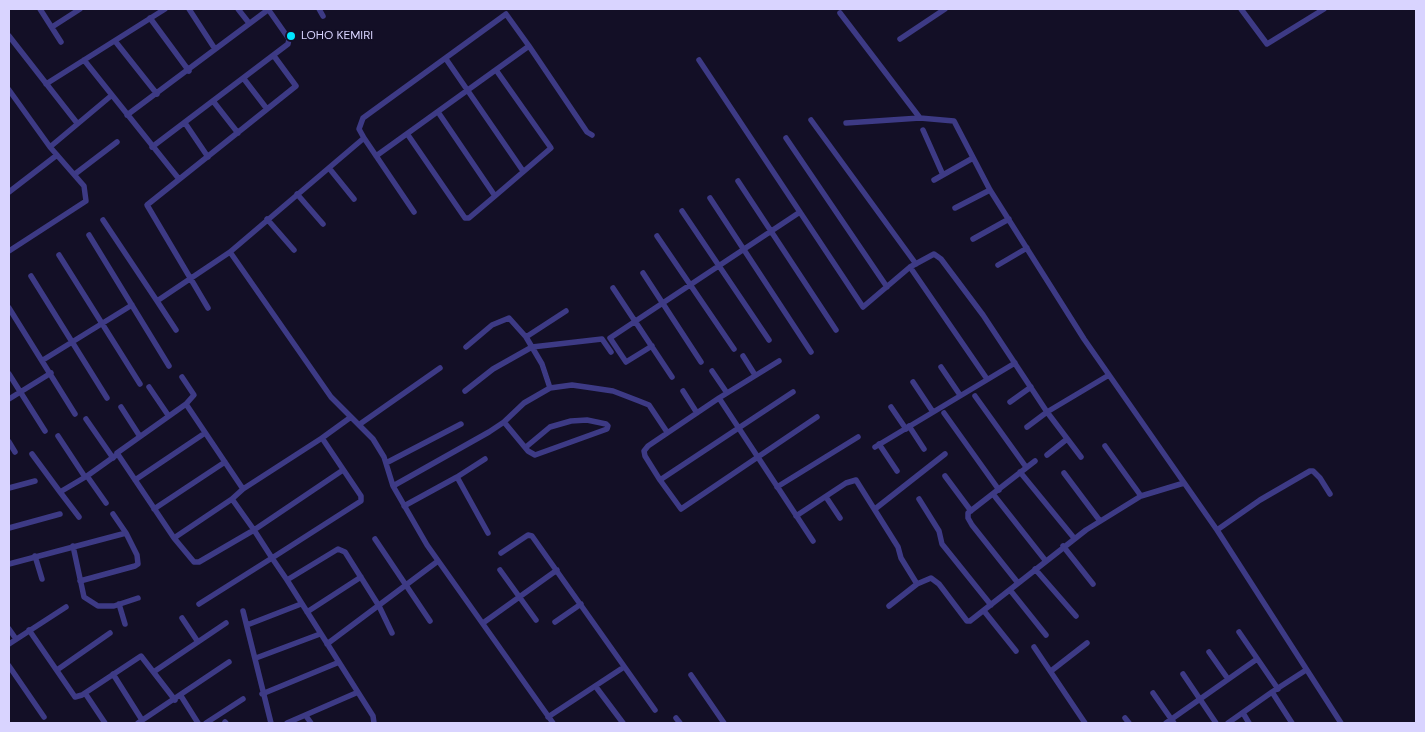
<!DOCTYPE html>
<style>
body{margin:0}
#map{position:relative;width:1425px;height:732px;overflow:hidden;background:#130f26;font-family:"DM Sans",sans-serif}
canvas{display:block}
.frame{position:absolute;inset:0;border:10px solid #d9d4ff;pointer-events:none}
</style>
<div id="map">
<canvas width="1425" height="732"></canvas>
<div class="frame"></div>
</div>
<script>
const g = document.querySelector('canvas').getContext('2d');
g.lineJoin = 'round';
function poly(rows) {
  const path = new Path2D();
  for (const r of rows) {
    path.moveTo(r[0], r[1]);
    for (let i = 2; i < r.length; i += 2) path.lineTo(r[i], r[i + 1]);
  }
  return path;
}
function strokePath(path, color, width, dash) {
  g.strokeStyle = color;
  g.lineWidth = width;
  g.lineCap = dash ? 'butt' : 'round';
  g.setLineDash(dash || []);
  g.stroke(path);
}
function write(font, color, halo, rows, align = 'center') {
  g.font = font + ' "DM Sans",sans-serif';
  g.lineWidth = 4;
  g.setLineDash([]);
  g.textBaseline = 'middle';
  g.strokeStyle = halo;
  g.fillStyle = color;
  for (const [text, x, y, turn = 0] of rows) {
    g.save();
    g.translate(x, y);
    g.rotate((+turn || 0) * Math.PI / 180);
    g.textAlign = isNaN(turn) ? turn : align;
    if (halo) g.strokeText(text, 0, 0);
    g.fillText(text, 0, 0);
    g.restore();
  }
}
strokePath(poly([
 [40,9,61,42],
 [189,9,215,49],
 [238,9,249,23],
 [319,9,323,16],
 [1241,9,1267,44,1324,9],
 [840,13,920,118],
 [150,18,189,71],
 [52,27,80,9],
 [9,36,77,123],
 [900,39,945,9],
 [115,41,157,94],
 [529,46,587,132,592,135],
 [446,59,523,171],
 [84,60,179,179],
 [699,60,863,307,910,267,934,254,941,259,983,315,1047,412,1081,457],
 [244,79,267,109],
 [46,84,165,9],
 [9,90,50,147,112,95],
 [213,101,238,133],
 [438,112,495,196,551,148,496,70],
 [127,115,269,9],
 [811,120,916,264],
 [185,123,208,157],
 [846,123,920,118,954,121,990,190,1084,339,1217,530,1341,723],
 [923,130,943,175],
 [408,135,465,218,469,218,495,196],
 [364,138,359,129,363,118,506,14,529,46,376,156],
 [786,138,887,287],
 [152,147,288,44,289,39,268,9],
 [329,168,354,199],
 [75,174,117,142],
 [934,180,973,158],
 [738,181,836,330],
 [9,192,57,155],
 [297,194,323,224],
 [710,198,811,352],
 [955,208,990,190],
 [682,211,769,340],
 [414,212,364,138,230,252,331,397,373,439,384,457,393,486,427,545,553,723],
 [267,219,294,250],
 [103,220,157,301],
 [89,235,169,366],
 [657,236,734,349],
 [973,239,1009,219],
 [9,251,86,201,84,186,50,147],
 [59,255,140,384],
 [998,265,1027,248],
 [910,267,987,379],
 [643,273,701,362],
 [31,276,107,398],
 [613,288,672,377],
 [9,308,75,414],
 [208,308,147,205,296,86,274,56],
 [176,330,157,301,230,252],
 [526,337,566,311],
 [652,346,626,362,610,338,800,212],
 [466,347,492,325,509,318,526,337,542,364,550,388],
 [743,356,755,375],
 [43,360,132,305],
 [779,361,719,398,648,446,644,451,645,456,660,480,681,509,817,417],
 [941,367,960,395],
 [712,371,727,393],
 [9,374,45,431],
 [182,377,194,395,186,404,243,489],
 [913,382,933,412],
 [149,387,168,415],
 [465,391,493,369,532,347,602,339,611,352],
 [683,391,697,413],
 [975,396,1026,467],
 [719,398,813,541],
 [9,399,51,373],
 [1010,402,1031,387],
 [186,404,117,453,174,538,194,562,199,562,254,530,343,470],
 [121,407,139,435],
 [891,407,906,429],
 [944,413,999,490],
 [86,419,113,458],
 [504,422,528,451,535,455,607,429,608,426,606,424,587,420,571,421,550,427,526,447],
 [360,424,440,368],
 [909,426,924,449],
 [1027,427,1047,412,1109,375],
 [58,436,85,477],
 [322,438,351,417],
 [9,442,15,452],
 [879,444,897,471],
 [1105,446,1141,496],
 [875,447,1015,363],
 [32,454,60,492,87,476,106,503],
 [1047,455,1067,439],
 [386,463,461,424],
 [1020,472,1074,538],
 [1064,473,1100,521],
 [87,476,115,456],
 [945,476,971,511],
 [457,477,488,533],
 [135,480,205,433],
 [660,480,793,392],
 [393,486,489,432,504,422,524,403,550,388,572,385,586,387,613,391,639,401,649,405,667,432],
 [777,487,858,437],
 [9,488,35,481],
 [60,492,79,517],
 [993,494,1045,560],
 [826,497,840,518],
 [919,499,939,531,942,544,991,605],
 [404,506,457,477,485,459],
 [154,509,225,462],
 [875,509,945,454],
 [796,516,846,483,856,480,898,547,901,558,917,584],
 [9,528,60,514],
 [1217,530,1260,500,1310,471,1313,471,1320,478,1330,494],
 [174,538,232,499],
 [375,539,430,621],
 [73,546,84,597,98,606,114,606,138,598],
 [1063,546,1093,584],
 [501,553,528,535,532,536,655,710],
 [35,556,42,579],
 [9,564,126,533],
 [1035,569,1076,616],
 [500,570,536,620],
 [287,580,338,549,345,552,379,606,392,633],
 [80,581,135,566,138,564,137,555,126,533,113,514],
 [1018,583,972,525,968,518,968,513,1035,461],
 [1010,590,1046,635],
 [119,604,125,624],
 [199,604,272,558,361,501,361,496,322,438,243,489,232,499,254,530,272,558,287,580,373,716,374,723],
 [889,606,917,584,931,578,939,584,967,621,970,621,1086,530,1141,496,1184,483],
 [243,611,271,723],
 [984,611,1016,651],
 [307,612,361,577],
 [182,618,198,642],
 [555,622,581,604],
 [483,623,557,570],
 [247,625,301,604],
 [9,629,16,639],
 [29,630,75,697,82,695,141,656,175,700],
 [1239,632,1278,689],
 [9,644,66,607],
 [327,644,438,561],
 [1034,647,1085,723],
 [1209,652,1228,679],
 [256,658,320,634],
 [9,666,44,717],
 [57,670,110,633],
 [155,671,226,623],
 [1051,671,1087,643],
 [113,674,142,720],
 [1183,674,1216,723],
 [691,675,724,723],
 [596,687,623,723],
 [85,693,105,723],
 [1153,693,1174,723],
 [262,694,337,663],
 [181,696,198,723],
 [1243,713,1249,723],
 [306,716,311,723],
 [548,717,624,667],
 [676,718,680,723],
 [1125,718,1129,723],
 [225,722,226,723],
 [138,723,229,662],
 [206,723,243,699],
 [287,723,356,693],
 [1166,723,1257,659],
 [1228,723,1272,692],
 [1292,723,1272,692,1306,670]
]), '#3d3a85', 5.5);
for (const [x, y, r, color] of [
 [291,36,5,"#00e5ff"]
]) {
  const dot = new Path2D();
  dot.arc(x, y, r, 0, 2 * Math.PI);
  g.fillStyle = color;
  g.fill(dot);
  strokePath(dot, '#130f26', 2);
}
write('12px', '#d9d4ff', '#130f26', [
 ["LOHO KEMIRI",301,36]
], 'left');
</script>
